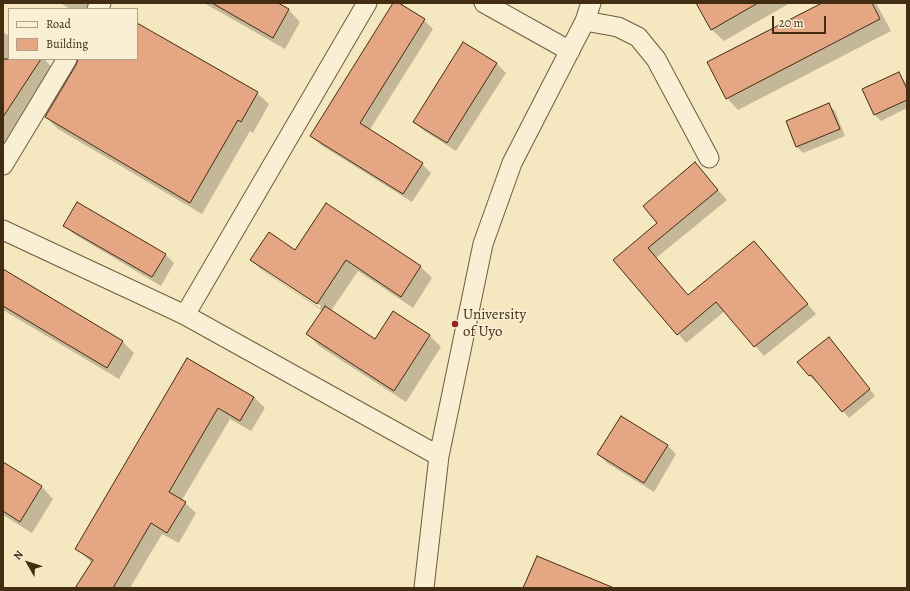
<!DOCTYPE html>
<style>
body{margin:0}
#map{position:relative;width:910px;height:591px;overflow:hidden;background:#f5e7bf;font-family:Alegreya,serif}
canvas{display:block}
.frame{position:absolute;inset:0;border:4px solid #422d12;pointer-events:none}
.legend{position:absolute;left:8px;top:8px;width:130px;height:52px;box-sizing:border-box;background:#f8efd5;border:1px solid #afa187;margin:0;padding:5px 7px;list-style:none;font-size:12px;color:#422d12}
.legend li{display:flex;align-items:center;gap:8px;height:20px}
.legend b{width:20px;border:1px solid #afa187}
.north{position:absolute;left:8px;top:543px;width:40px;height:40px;-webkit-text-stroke:3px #f8efd5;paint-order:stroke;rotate:309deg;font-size:11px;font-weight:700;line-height:16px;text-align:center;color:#422d12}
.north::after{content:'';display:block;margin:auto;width:14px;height:18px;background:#422d12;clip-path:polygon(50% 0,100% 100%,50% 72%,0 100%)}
.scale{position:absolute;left:772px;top:16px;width:54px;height:18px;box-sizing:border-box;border:2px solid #422d12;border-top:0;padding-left:5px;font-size:12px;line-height:14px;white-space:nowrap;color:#422d12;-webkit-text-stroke:3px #f8efd5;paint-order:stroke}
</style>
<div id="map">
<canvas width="910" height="591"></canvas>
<div class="frame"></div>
<ul class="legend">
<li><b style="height:5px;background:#f8efd5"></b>Road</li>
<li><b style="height:11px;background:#e4a683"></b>Building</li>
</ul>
<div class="north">N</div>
<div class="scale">20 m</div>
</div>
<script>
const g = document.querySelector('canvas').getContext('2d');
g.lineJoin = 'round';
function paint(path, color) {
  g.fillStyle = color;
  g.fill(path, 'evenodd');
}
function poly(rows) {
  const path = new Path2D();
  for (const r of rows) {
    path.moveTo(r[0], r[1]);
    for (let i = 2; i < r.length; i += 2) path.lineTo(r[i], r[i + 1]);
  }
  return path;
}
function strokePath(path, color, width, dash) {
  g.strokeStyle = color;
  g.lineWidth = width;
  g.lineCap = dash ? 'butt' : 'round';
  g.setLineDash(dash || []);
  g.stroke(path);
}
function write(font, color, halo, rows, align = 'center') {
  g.font = font + ' Alegreya,serif';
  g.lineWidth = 3;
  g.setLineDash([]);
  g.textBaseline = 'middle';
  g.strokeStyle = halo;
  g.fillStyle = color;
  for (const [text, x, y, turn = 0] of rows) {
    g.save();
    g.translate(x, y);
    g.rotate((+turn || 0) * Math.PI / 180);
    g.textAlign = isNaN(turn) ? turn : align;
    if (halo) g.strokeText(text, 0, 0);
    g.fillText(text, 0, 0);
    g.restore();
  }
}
paint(poly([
 [60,3,105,3,102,9,70,9],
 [204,3,276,3,289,10,300,22,285,49],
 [394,3,424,20,433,29,369,131,422,164,431,173,412,202,321,145,312,136],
 [697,3,790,3,724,41,712,30],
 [824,3,876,3,891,31,738,110,727,98],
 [137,24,257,93,269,104,253,133,250,131,202,214,58,129,46,117,77,65,79,59,137,59],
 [3,32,9,36,9,59,44,59,54,69,3,147],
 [464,43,497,64,506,73,456,151,423,130,414,121],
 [898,73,907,84,907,108,881,121,875,115,863,90],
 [829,105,835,111,845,136,803,153,797,147,787,122],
 [695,164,727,200,656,258,689,296,763,251,816,314,764,356,725,311,686,343,615,260,659,223],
 [327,204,421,267,432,278,413,308,358,271,331,311,375,340,393,312,430,336,441,347,406,402,319,346,308,334,323,311,263,271,251,260,296,251],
 [263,267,321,306,320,308,263,270],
 [65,225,165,254,174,263,161,286,74,234],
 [3,270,122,341,134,353,119,379,3,310],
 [834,344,875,396,849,418,817,380,816,382,810,376],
 [187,359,254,397,265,408,251,431,230,419,182,500,196,513,179,543,162,534,130,588,76,588,92,563,77,549],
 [667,445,676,454,654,492,607,463,598,454],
 [3,464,42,487,53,499,32,533,3,515]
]), '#0003');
const building = poly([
 [212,3,278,3,289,9,273,38,212,3],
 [393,3,399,3,425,19,360,123,423,163,403,194,310,136,393,3],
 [696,3,758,3,711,30,696,3],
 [822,3,872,3,880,19,726,99,707,62,822,3],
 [137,23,258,92,241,122,238,120,190,203,45,117,76,65,78,59,137,59,137,23],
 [463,42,497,63,447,143,413,122,463,42],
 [3,59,41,59,3,117,3,59],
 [899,72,907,89,907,100,874,115,862,89,899,72],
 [829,103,840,129,796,147,786,121,829,103],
 [695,162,718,190,648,248,688,295,754,241,808,304,754,347,716,302,677,335,613,260,657,223,643,206,695,162],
 [77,202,166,254,152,277,63,226,77,202],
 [326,203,421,266,401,297,346,260,317,304,250,260,269,232,295,250,326,203],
 [3,269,123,341,107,368,3,306,3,269],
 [325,306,375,339,393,311,430,335,394,391,306,334,325,306],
 [829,337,870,389,842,412,811,375,809,376,797,362,829,337],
 [187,358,254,397,240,421,218,408,169,492,186,502,167,533,151,523,113,588,75,588,93,560,75,549,187,358],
 [621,416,668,445,644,483,597,454,621,416],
 [3,462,42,486,20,522,3,511,3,462],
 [537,556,614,588,523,588,537,556]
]);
paint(building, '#e4a683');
strokePath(building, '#422d12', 1);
const minor = poly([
 [484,3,570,51],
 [97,9,101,3],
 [585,21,618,27,638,37,656,59,709,158],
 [3,165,67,59],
 [3,230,185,315,439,456],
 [185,315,367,3],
 [424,588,439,456,483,244,512,163,585,21,591,3]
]);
strokePath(minor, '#6f5c3d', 21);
strokePath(minor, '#f8efd5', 19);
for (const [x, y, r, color] of [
 [455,324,4,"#8f2418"]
]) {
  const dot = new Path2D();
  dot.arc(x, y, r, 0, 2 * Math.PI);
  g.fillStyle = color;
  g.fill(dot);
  strokePath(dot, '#f8efd5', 1.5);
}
write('15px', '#422d12', '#f8efd5', [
 ["University",463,315],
 ["of Uyo",463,332]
], 'left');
</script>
